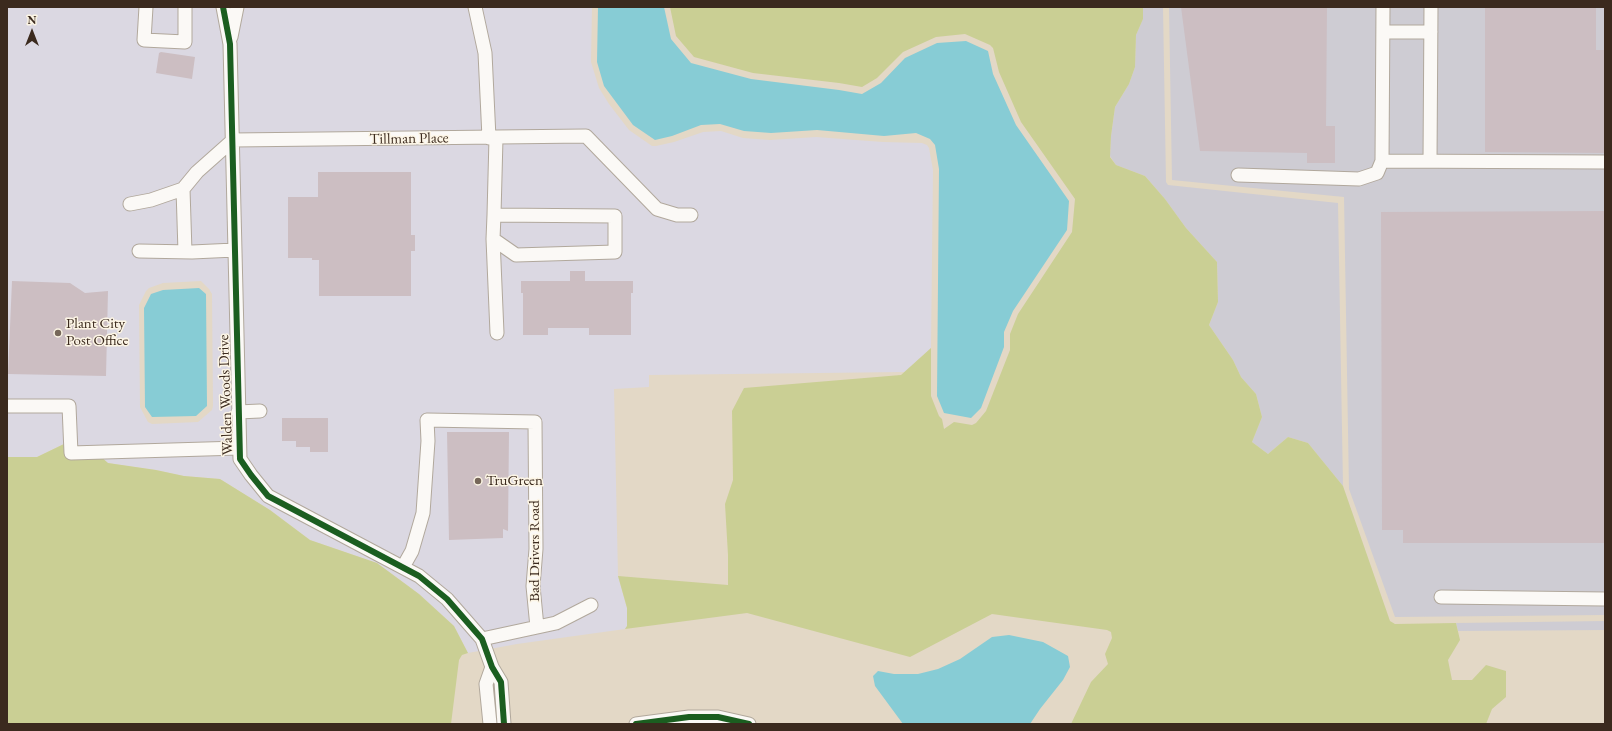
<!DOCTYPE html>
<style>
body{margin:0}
#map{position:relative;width:1612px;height:731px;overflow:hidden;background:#e3d8c6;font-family:"EB Garamond",serif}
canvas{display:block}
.frame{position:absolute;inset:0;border:8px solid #3b2a1e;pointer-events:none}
.north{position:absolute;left:12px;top:12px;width:40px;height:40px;-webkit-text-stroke:3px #fcf5e5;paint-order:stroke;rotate:0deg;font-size:11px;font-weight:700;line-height:16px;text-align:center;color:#3b2a1e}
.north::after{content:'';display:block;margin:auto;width:14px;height:18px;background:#3b2a1e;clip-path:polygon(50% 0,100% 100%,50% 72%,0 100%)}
</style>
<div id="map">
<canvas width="1612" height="731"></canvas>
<div class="frame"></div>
<div class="north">N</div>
</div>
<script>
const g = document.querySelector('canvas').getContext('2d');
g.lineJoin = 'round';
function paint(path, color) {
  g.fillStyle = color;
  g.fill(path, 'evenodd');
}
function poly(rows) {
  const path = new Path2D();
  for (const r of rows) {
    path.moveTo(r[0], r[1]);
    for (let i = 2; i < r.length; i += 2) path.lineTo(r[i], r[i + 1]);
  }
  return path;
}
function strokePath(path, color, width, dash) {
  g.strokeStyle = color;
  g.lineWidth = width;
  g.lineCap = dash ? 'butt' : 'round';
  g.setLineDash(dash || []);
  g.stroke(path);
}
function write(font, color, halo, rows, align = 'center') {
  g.font = font + ' "EB Garamond",serif';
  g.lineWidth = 3;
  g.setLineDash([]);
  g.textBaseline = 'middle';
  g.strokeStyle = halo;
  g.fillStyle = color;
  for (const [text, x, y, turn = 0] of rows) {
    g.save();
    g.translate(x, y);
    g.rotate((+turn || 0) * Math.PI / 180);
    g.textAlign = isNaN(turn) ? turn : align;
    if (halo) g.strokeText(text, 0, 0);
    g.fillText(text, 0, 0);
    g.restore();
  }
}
paint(poly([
 [7,7,592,7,591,62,599,88,609,104,629,130,652,146,656,146,674,142,703,132,721,131,743,138,770,140,816,137,883,142,922,143,927,145,929,148,933,170,931,348,905,372,649,375,649,387,614,389,618,576,627,608,627,626,625,629,517,644,468,653,454,626,419,594,377,563,310,540,270,510,220,479,184,476,156,470,108,463,92,449,66,443,37,457,7,457],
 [201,281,209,289,212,294,213,406,212,410,198,422,152,424,148,422,140,407,139,305,146,291,149,288,163,283]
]), '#dbd8e2');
paint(poly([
 [1143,7,1163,7,1166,182,1168,185,1338,203,1343,486,1308,443,1288,437,1268,454,1252,442,1262,417,1256,394,1241,377,1233,360,1209,325,1218,302,1217,262,1186,228,1165,199,1145,176,1116,165,1110,156,1111,136,1115,107,1129,84,1135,67,1136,35,1143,19],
 [1169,7,1605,7,1605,615,1395,617,1349,489,1344,197,1172,180],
 [1605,621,1605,630,1458,631,1456,623]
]), '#ceccd3');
paint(poly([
 [670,7,1143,7,1143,19,1136,35,1135,67,1129,84,1115,107,1111,136,1110,157,1116,165,1145,176,1165,199,1186,228,1217,262,1218,302,1209,325,1233,360,1241,377,1256,394,1262,417,1252,442,1268,454,1288,437,1308,443,1343,486,1390,621,1395,624,1456,623,1460,640,1448,660,1452,680,1472,680,1486,665,1506,671,1506,697,1492,709,1486,724,1071,724,1091,682,1108,664,1105,654,1112,638,1111,632,1107,630,992,614,910,657,747,613,625,629,627,626,627,608,618,576,728,585,728,555,725,504,733,480,732,411,744,388,901,375,931,348,931,396,939,416,942,419,944,429,954,422,972,425,976,423,986,411,1010,350,1010,334,1018,314,1072,232,1075,199,1021,122,999,72,993,48,990,45,965,34,936,37,903,52,877,78,862,87,839,83,753,73,694,57,676,36],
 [66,443,92,449,108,463,156,470,184,476,220,479,270,510,310,540,377,563,419,594,454,626,468,653,462,655,459,660,451,724,7,724,7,457,37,457]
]), '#cacf94');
paint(poly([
 [598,7,664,7,671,39,691,63,751,79,839,90,862,94,881,83,905,58,937,43,966,41,988,51,993,74,1016,125,1069,201,1067,230,1013,311,1004,332,1004,347,981,408,971,418,944,413,937,396,939,169,935,145,930,139,916,133,884,136,817,130,771,133,744,131,720,124,701,125,672,136,655,140,633,125,604,86,597,62],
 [199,288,206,294,207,406,196,416,152,417,145,407,144,308,151,294,163,290],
 [1009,635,1043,642,1068,656,1070,667,1063,680,1040,709,1030,724,903,724,875,686,873,676,878,671,894,674,918,674,938,669,960,659,992,637]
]), '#87ccd5');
paint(poly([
 [1181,7,1327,7,1326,126,1335,126,1335,163,1307,163,1307,153,1200,151],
 [1485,7,1596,7,1596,50,1605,50,1605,153,1485,152],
 [161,52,195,57,192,79,156,73,159,53],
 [318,172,411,172,411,235,415,235,415,251,411,251,411,296,319,296,319,260,312,260,312,258,288,258,288,197,318,197],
 [1605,211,1605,543,1403,543,1403,530,1382,530,1381,212],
 [570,271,585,271,585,281,633,281,633,293,631,293,631,335,589,335,589,328,548,328,548,335,523,335,523,293,521,293,521,281,570,281],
 [12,281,70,283,85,293,108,291,106,376,8,374],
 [282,418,328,418,328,452,310,452,310,447,296,447,296,441,282,441],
 [447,432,509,432,508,531,503,529,503,538,449,540]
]), '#ccbec2');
const minor = poly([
 [146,7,144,40,185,42,185,7],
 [223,7,230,44,240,459,251,475,268,496,419,576,447,599,482,639,492,667,501,682,504,724],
 [475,7,485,53,489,138],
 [1383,7,1382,161,1605,162],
 [1383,32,1431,32],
 [231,37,237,7],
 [1430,161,1431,7],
 [1238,175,1359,179,1377,173,1382,161],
 [183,189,185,252],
 [130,204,151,200,183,189,197,172,233,140,586,136,657,209,677,215,691,215],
 [494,215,615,216,615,252,516,255,493,239,494,215,496,138],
 [493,239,497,333],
 [139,251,192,252,235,250],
 [7,406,69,406,71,453,239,448],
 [238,412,260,411],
 [403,567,412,551,423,513,428,441,427,420,535,422,536,549,533,586,537,627],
 [1441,597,1605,599],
 [482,639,556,623,591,605],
 [490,724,486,684,492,667],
 [636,724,689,717,718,717,749,724]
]);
strokePath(minor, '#b1a89c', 15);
strokePath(minor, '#fbf9f6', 13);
strokePath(poly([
 [223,7,230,44,240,459,251,475,268,496,419,576,447,599,482,639,492,667,501,682,504,724],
 [636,724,689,717,718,717,749,724]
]), '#1b5e20', 6);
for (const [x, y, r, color] of [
 [58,333,4,"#766759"],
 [478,481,4,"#766759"]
]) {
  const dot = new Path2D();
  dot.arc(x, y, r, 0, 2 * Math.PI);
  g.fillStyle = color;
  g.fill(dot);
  strokePath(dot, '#fcf5e5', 1.5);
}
write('15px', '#3b2a1e', '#fcf5e5', [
 ["Tillman Place",409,139,-1],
 ["Walden Woods Drive",226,395,-92],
 ["Bad Drivers Road",535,551,-90]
]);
write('15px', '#3b2a1e', '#fcf5e5', [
 ["Plant City",66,324],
 ["Post Office",66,341],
 ["TruGreen",486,481]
], 'left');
</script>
